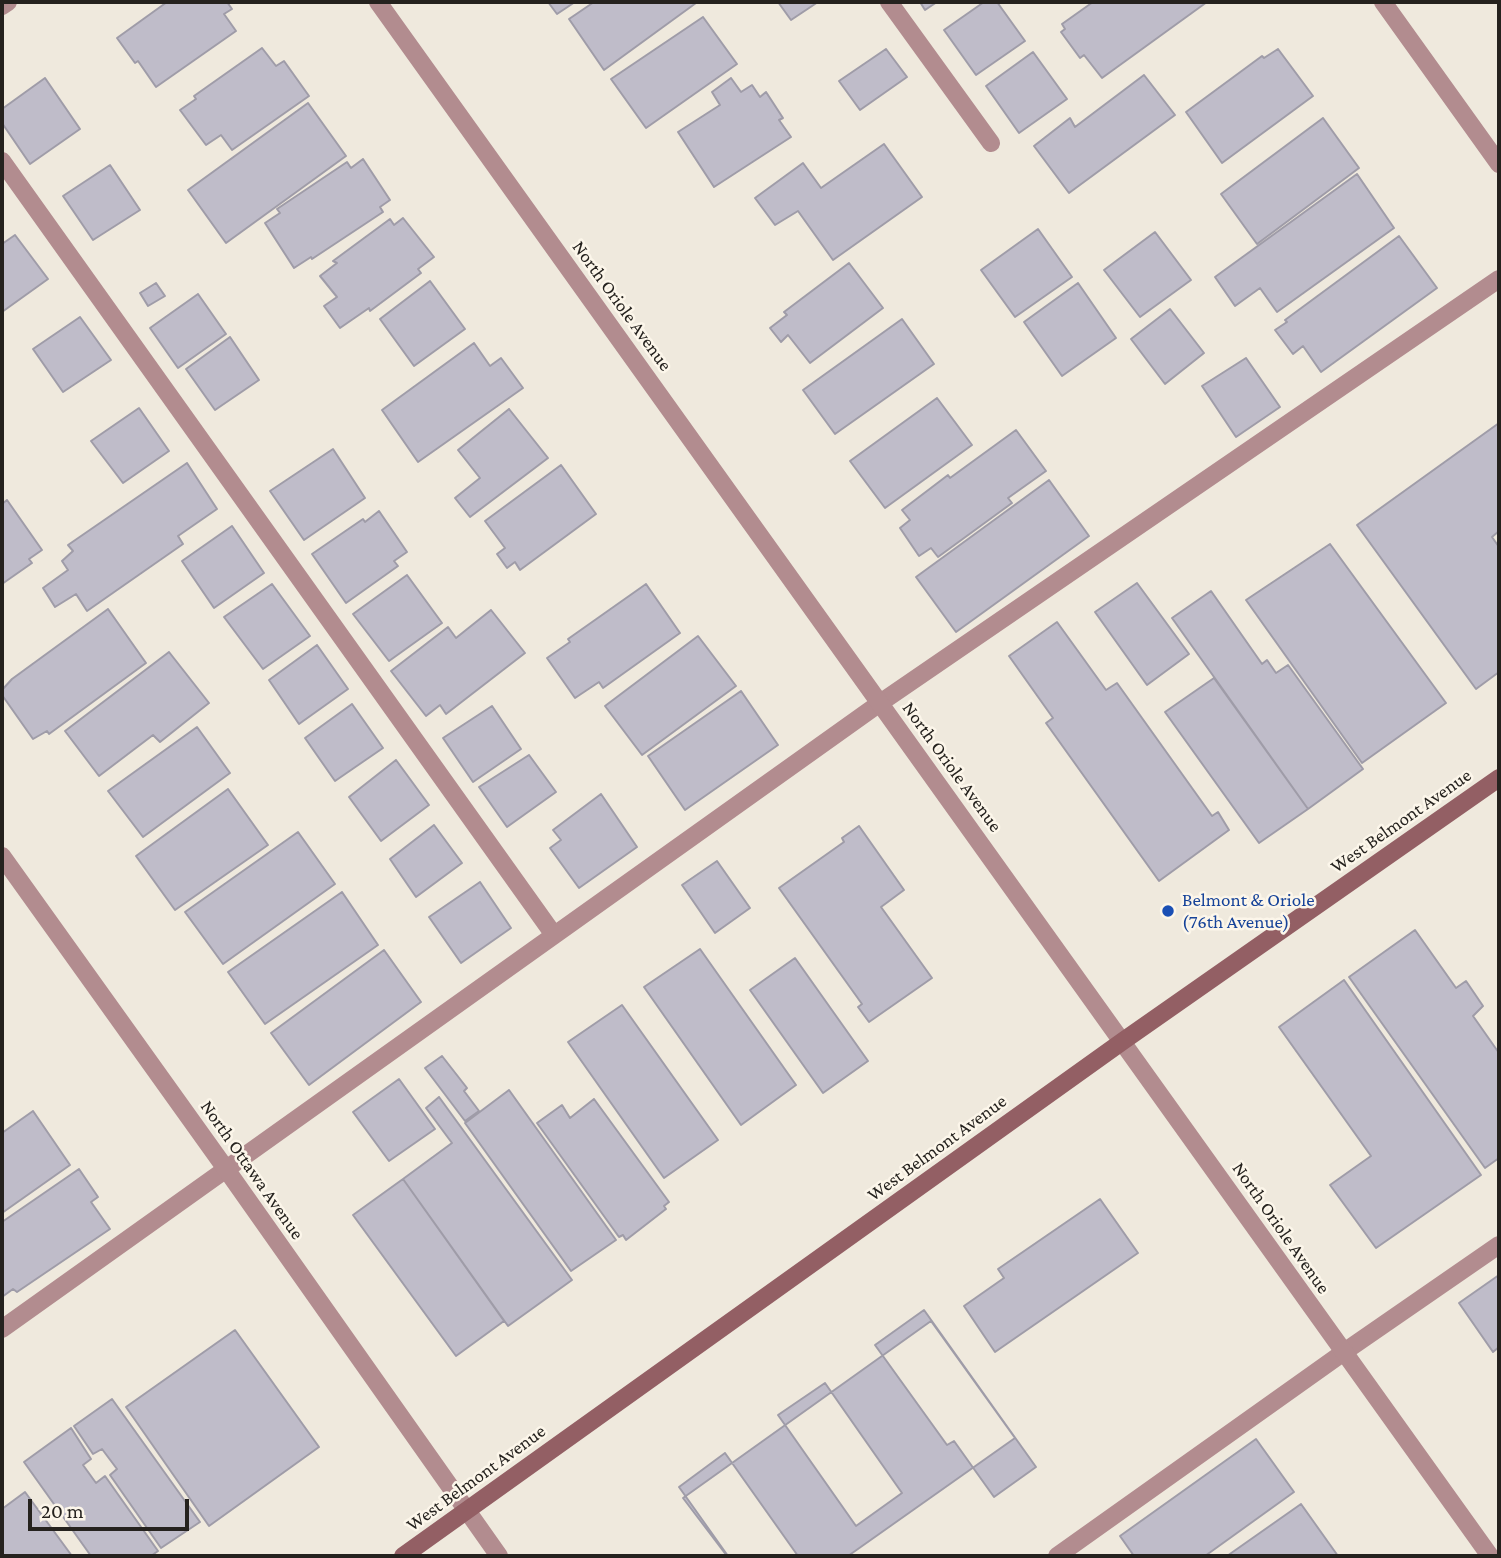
<!DOCTYPE html>
<style>
body{margin:0}
#map{position:relative;width:1501px;height:1558px;overflow:hidden;background:#efe9dd;font-family:"Crimson Pro",serif}
canvas{display:block}
.frame{position:absolute;inset:0;border:4px solid #25221e;pointer-events:none}
.scale{position:absolute;left:28px;top:1499px;width:161px;height:32px;box-sizing:border-box;border:4px solid #25221e;border-top:0;padding-left:9px;font-size:21px;line-height:24px;white-space:nowrap;color:#25221e;-webkit-text-stroke:5px #fcf6ea;paint-order:stroke}
</style>
<div id="map">
<canvas width="1501" height="1558"></canvas>
<div class="frame"></div>
<div class="scale">20 m</div>
</div>
<script>
const g = document.querySelector('canvas').getContext('2d');
g.lineJoin = 'round';
function paint(path, color) {
  g.fillStyle = color;
  g.fill(path, 'evenodd');
}
function poly(rows) {
  const path = new Path2D();
  for (const r of rows) {
    path.moveTo(r[0], r[1]);
    for (let i = 2; i < r.length; i += 2) path.lineTo(r[i], r[i + 1]);
  }
  return path;
}
function strokePath(path, color, width, dash) {
  g.strokeStyle = color;
  g.lineWidth = width;
  g.lineCap = dash ? 'butt' : 'round';
  g.setLineDash(dash || []);
  g.stroke(path);
}
function write(font, color, halo, rows, align = 'center') {
  g.font = font + ' "Crimson Pro",serif';
  g.lineWidth = 5;
  g.setLineDash([]);
  g.textBaseline = 'middle';
  g.strokeStyle = halo;
  g.fillStyle = color;
  for (const [text, x, y, turn = 0] of rows) {
    g.save();
    g.translate(x, y);
    g.rotate((+turn || 0) * Math.PI / 180);
    g.textAlign = isNaN(turn) ? turn : align;
    if (halo) g.strokeText(text, 0, 0);
    g.fillText(text, 0, 0);
    g.restore();
  }
}
const building = poly([
 [167,2,227,2,232,9,224,14,236,31,156,87,138,61,135,63,117,38,167,2],
 [548,2,575,2,557,14,548,2],
 [594,2,695,2,696,3,604,70,569,19,594,2],
 [778,2,818,2,791,20,778,2],
 [920,2,937,2,925,10,920,2],
 [984,2,997,2,1025,41,976,75,944,30,984,2],
 [1093,2,1207,2,1102,78,1084,55,1080,58,1061,32,1065,29,1062,24,1093,2],
 [703,17,737,64,646,128,611,79,703,17],
 [262,48,276,66,284,61,309,96,232,150,221,135,206,145,180,110,196,99,194,96,262,48],
 [886,49,907,77,860,110,839,81,886,49],
 [1278,49,1313,96,1222,163,1186,112,1262,56,1264,58,1278,49],
 [1033,52,1067,99,1019,133,986,86,1033,52],
 [1144,75,1175,115,1069,193,1034,146,1070,118,1075,127,1144,75],
 [45,78,80,129,30,164,2,123,2,109,45,78],
 [731,78,741,92,752,85,760,97,766,92,783,118,779,120,791,137,714,187,678,132,720,105,712,92,731,78],
 [308,103,346,156,226,243,188,190,308,103],
 [1323,118,1359,168,1257,244,1221,194,1323,118],
 [884,144,922,197,833,260,798,211,775,225,755,198,803,163,821,188,884,144],
 [363,159,390,200,380,207,383,212,312,259,311,257,294,268,265,223,280,213,277,209,347,162,351,168,363,159],
 [110,165,140,210,93,240,63,196,110,165],
 [1357,174,1394,228,1277,312,1260,288,1235,306,1215,277,1357,174],
 [403,218,434,257,418,269,421,273,370,311,369,308,340,328,324,306,337,297,320,276,337,263,333,261,390,219,394,225,403,218],
 [1038,229,1072,277,1015,317,981,270,1038,229],
 [1155,232,1191,280,1140,317,1104,270,1155,232],
 [15,235,48,279,2,312,2,244,15,235],
 [1399,236,1437,288,1321,372,1303,346,1293,354,1275,330,1287,322,1285,320,1399,236],
 [849,263,883,308,810,363,788,335,781,342,770,328,787,315,784,312,849,263],
 [430,281,465,329,414,366,380,319,430,281],
 [156,283,165,296,148,306,140,293,156,283],
 [1078,283,1116,338,1062,376,1024,322,1078,283],
 [198,294,226,334,178,368,150,328,198,294],
 [1170,309,1204,353,1165,384,1131,339,1170,309],
 [80,317,111,360,63,392,33,349,80,317],
 [902,319,934,364,835,434,803,390,902,319],
 [230,337,259,380,215,410,186,369,230,337],
 [474,343,490,366,501,358,523,388,418,462,382,410,474,343],
 [1246,358,1280,407,1236,437,1202,386,1246,358],
 [937,398,972,445,885,508,850,461,937,398],
 [139,408,169,451,123,483,91,441,139,408],
 [509,409,548,458,470,517,455,498,480,478,458,450,509,409],
 [1499,423,1499,531,1492,537,1499,547,1499,672,1476,689,1357,525,1499,423],
 [1016,430,1046,471,1008,498,1012,503,938,557,931,548,919,556,900,528,910,520,902,510,948,475,950,478,1016,430],
 [333,449,365,498,304,540,270,491,333,449],
 [187,463,217,509,178,536,183,544,87,611,76,594,55,607,43,588,68,570,62,561,73,551,68,545,187,463],
 [561,465,596,514,520,570,515,562,507,568,497,554,505,548,485,521,561,465],
 [1049,480,1089,536,956,632,916,577,1049,480],
 [7,500,42,550,29,559,32,563,2,584,2,504,7,500],
 [379,511,407,552,394,561,398,566,346,603,312,554,363,519,365,522,379,511],
 [232,526,264,573,214,608,182,561,232,526],
 [1330,544,1446,703,1362,763,1246,600,1330,544],
 [407,575,442,623,389,661,353,614,407,575],
 [1137,583,1189,654,1147,685,1095,612,1137,583],
 [272,584,310,636,263,669,224,617,272,584],
 [646,584,680,633,603,688,599,682,575,698,547,658,570,642,568,639,646,584],
 [1211,591,1262,664,1267,660,1276,673,1288,665,1363,769,1308,809,1172,618,1211,591],
 [108,609,146,663,49,734,47,731,33,739,2,695,2,690,12,679,108,609],
 [491,610,525,653,446,714,440,705,426,716,391,671,448,627,456,638,491,610],
 [1057,622,1106,690,1117,683,1212,816,1218,812,1229,830,1159,881,1046,723,1053,718,1009,656,1057,622],
 [698,636,736,686,642,755,605,706,698,636],
 [317,645,348,689,299,724,269,680,317,645],
 [169,652,209,703,160,742,153,735,99,776,65,731,169,652],
 [1214,678,1308,809,1259,843,1165,712,1214,678],
 [741,691,778,745,685,810,648,756,741,691],
 [352,704,383,748,335,781,305,738,352,704],
 [492,706,521,749,473,782,443,738,492,706],
 [197,727,230,773,143,837,108,791,197,727],
 [529,755,556,792,507,827,479,787,529,755],
 [396,760,429,805,381,841,349,797,396,760],
 [228,789,268,845,175,910,136,856,228,789],
 [601,794,637,847,579,888,550,848,561,840,553,830,601,794],
 [434,825,462,863,416,897,390,859,434,825],
 [859,826,904,890,881,907,932,978,869,1022,858,1007,862,1004,779,888,844,842,842,838,859,826],
 [298,832,335,884,223,964,185,912,298,832],
 [717,861,750,908,715,933,682,885,717,861],
 [480,882,511,928,461,963,429,917,480,882],
 [342,892,378,945,265,1024,228,972,342,892],
 [1415,930,1456,988,1466,981,1483,1006,1473,1016,1499,1053,1499,1158,1485,1168,1349,977,1415,930],
 [700,949,796,1085,741,1125,644,987,700,949],
 [384,950,421,1002,309,1085,271,1033,384,950],
 [795,958,868,1061,823,1093,750,990,795,958],
 [1344,980,1481,1175,1376,1248,1330,1185,1371,1156,1279,1027,1344,980],
 [622,1005,718,1140,664,1178,568,1042,622,1005],
 [442,1056,467,1088,464,1091,479,1111,465,1121,425,1068,442,1056],
 [399,1079,435,1129,389,1161,353,1112,399,1079],
 [509,1090,616,1240,571,1271,465,1123,509,1090],
 [439,1097,572,1280,508,1326,403,1179,452,1143,426,1108,439,1097],
 [594,1099,669,1202,664,1206,666,1209,626,1240,623,1235,619,1237,537,1123,562,1105,570,1118,594,1099],
 [33,1111,70,1165,2,1213,2,1133,33,1111],
 [79,1169,98,1197,91,1202,110,1229,17,1292,13,1289,2,1297,2,1222,79,1169],
 [403,1179,504,1321,456,1356,353,1215,403,1179],
 [1100,1199,1138,1253,995,1352,964,1306,1004,1278,998,1269,1100,1199],
 [1499,1275,1499,1347,1493,1352,1459,1303,1499,1275],
 [924,1310,1036,1467,994,1497,954,1441,947,1445,875,1345,924,1310],
 [931,1321,1015,1438,848,1556,727,1556,683,1498,931,1321],
 [235,1330,319,1447,209,1526,126,1407,235,1330],
 [825,1383,902,1493,856,1526,778,1415,825,1383],
 [112,1399,200,1522,161,1548,110,1475,117,1469,102,1449,93,1454,74,1426,112,1399],
 [71,1428,91,1459,83,1465,96,1483,105,1476,158,1551,151,1556,91,1556,24,1462,71,1428],
 [1256,1439,1294,1492,1205,1556,1134,1556,1120,1536,1256,1439],
 [725,1453,798,1556,728,1556,679,1487,725,1453],
 [25,1492,72,1556,2,1556,2,1509,25,1492],
 [1301,1504,1338,1556,1227,1556,1301,1504]
]);
paint(building, '#bfbcc9');
strokePath(building, '#9f9ca8', 2);
strokePath(poly([
 [889,2,991,143],
 [2,161,554,935],
 [2,1329,880,703,1499,279],
 [1057,1556,1344,1352,1499,1245]
]), '#b28c8f', 18);
strokePath(poly([
 [378,2,1490,1556],
 [1383,2,1499,164],
 [2,6,8,2],
 [2,856,226,1169,499,1556]
]), '#b28c8f', 18);
strokePath(poly([
 [403,1556,1123,1041,1499,778]
]), '#935f64', 18);
for (const [x, y, r, color] of [
 [1168,911,7,"#1a4fb4"]
]) {
  const dot = new Path2D();
  dot.arc(x, y, r, 0, 2 * Math.PI);
  g.fillStyle = color;
  g.fill(dot);
  strokePath(dot, '#fcf6ea', 2.5);
}
write('19px', '#25221e', '#fcf6ea', [
 ["North Oriole Avenue",622,306,54],
 ["North Oriole Avenue",952,767,54],
 ["West Belmont Avenue",1401,821,-35],
 ["West Belmont Avenue",937,1148,-36],
 ["North Ottawa Avenue",252,1170,55],
 ["North Oriole Avenue",1281,1228,55],
 ["West Belmont Avenue",476,1478,-36]
]);
write('19px', '#164399', '#fcf6ea', [
 ["Belmont & Oriole",1182,900],
 ["(76th Avenue)",1182,922]
], 'left');
</script>
